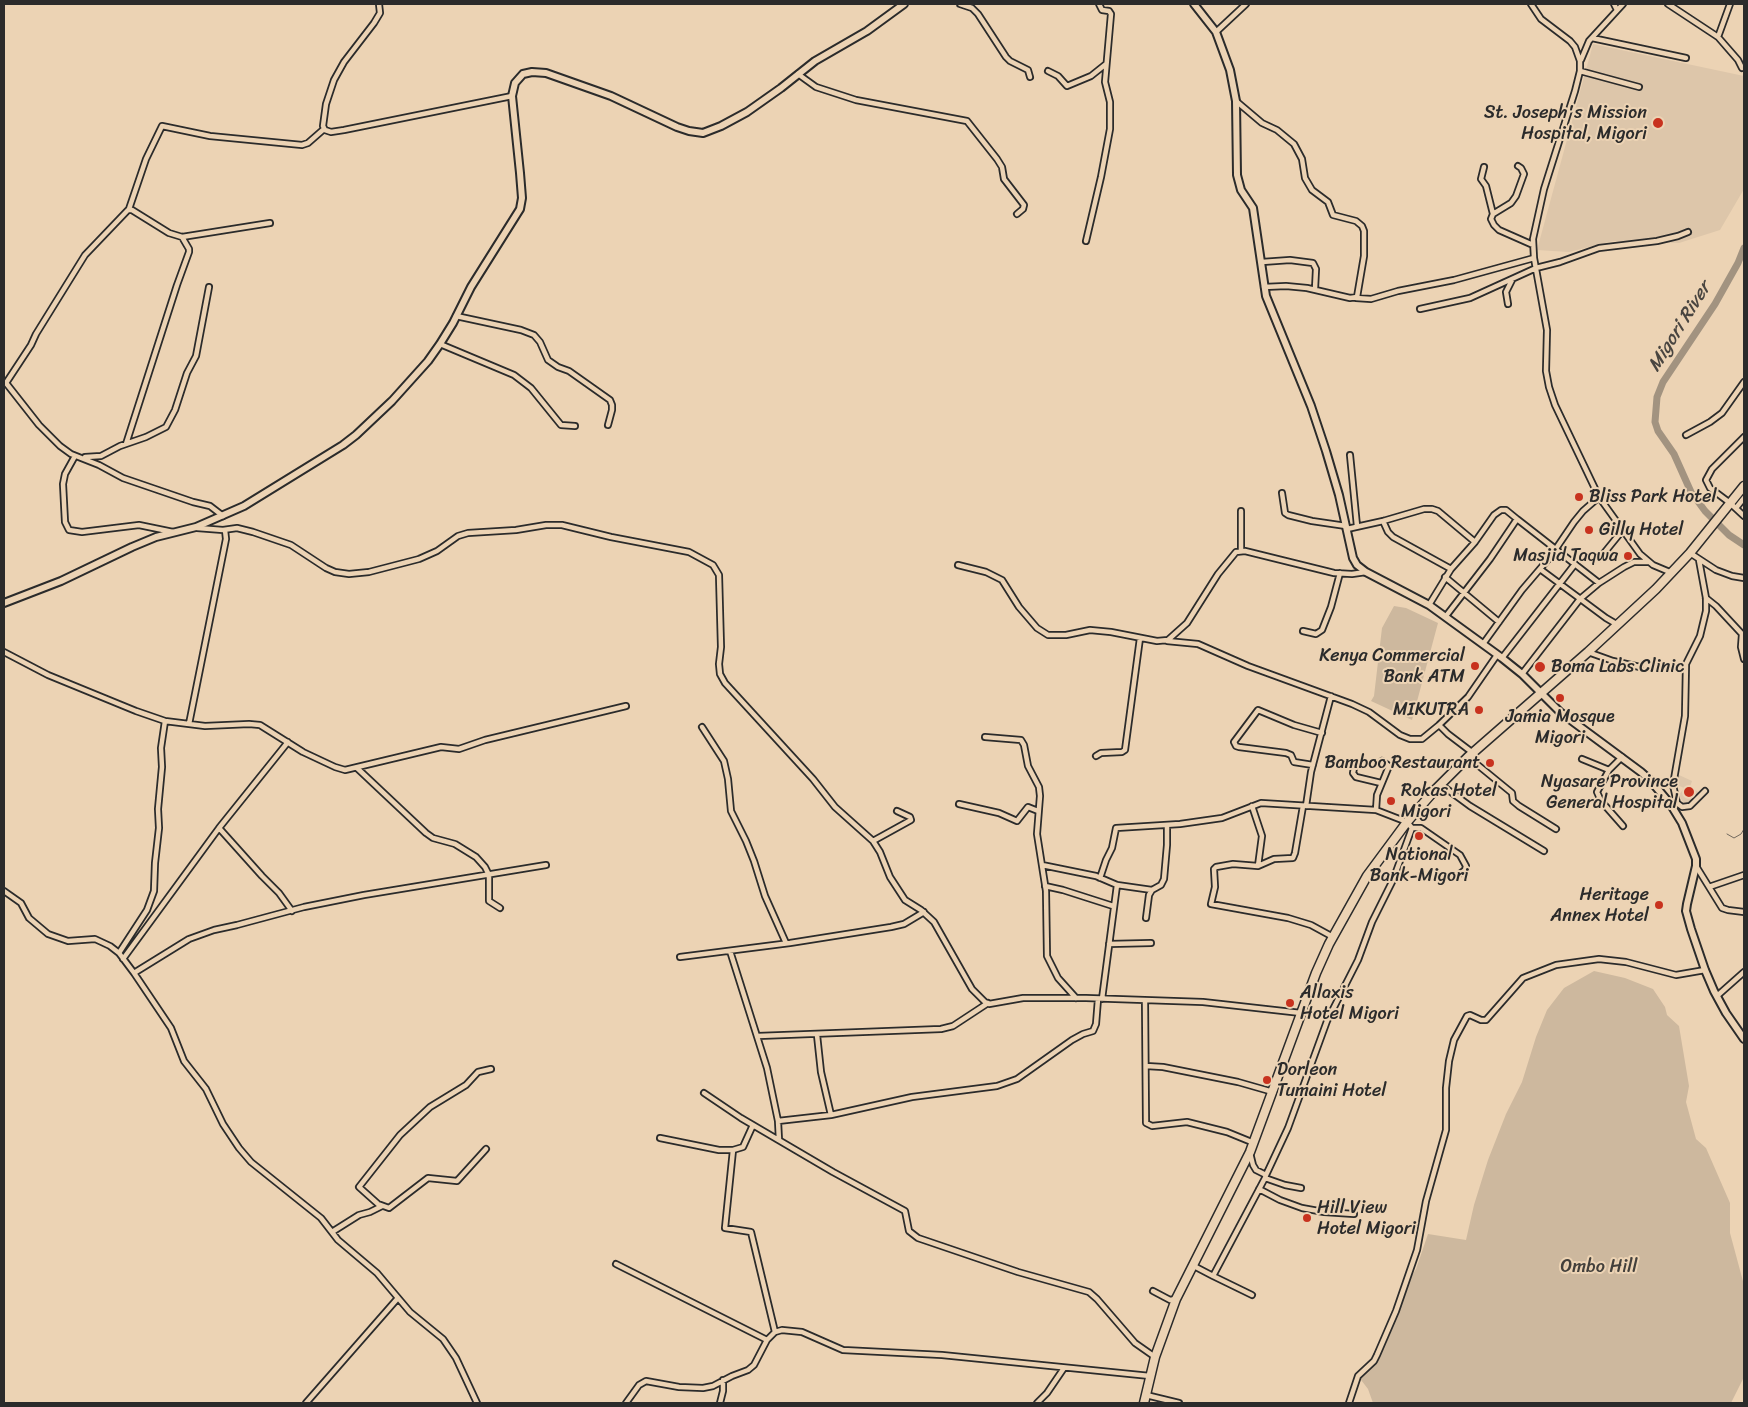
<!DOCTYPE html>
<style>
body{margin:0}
#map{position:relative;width:1748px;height:1407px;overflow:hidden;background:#ecd3b4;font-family:Sriracha,sans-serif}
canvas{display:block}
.frame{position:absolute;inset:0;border:5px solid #2b2b2b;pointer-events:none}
</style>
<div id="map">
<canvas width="1748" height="1407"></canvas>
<div class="frame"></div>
</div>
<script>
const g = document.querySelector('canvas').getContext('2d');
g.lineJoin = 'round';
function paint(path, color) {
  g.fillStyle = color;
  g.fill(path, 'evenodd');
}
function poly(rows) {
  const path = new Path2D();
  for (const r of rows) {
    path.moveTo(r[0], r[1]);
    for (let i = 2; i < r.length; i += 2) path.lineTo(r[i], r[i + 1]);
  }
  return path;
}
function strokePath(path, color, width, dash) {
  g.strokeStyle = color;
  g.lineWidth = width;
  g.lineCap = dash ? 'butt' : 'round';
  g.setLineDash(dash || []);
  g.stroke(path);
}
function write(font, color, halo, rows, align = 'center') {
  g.font = font + ' Sriracha,sans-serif';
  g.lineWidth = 4;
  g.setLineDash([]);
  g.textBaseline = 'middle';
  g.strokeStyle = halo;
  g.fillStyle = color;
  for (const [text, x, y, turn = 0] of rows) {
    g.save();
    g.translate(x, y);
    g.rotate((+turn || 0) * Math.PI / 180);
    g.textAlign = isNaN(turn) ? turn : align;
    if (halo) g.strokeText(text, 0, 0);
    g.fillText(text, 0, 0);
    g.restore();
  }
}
paint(poly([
 [1593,44,1744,76,1744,189,1720,230,1679,243,1613,241,1569,252,1537,250],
 [1679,775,1692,781,1690,787,1703,795,1692,807,1688,809,1682,804,1683,802,1679,795,1684,788,1675,784]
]), '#ddc6aa');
paint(poly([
 [1394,606,1406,608,1438,623,1412,720,1371,701,1374,696,1382,628],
 [1594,971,1625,978,1653,989,1665,1007,1667,1015,1679,1026,1689,1086,1686,1102,1696,1139,1706,1148,1730,1203,1730,1233,1744,1285,1744,1377,1731,1403,1373,1403,1368,1389,1358,1376,1371,1363,1404,1288,1416,1269,1428,1234,1466,1240,1474,1205,1488,1160,1506,1114,1522,1082,1536,1037,1547,1010,1564,988]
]), '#cdb89e');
strokePath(poly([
 [1727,834,1734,838,1741,834,1744,829]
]), '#72695e', 1);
strokePath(poly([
 [1744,248,1738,263,1715,304,1663,382,1657,397,1655,422,1658,431,1674,454,1691,492,1705,511,1729,535,1744,545]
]), '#a29380', 7);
const street = poly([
 [379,4,380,13,374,23,344,62,334,80,326,104,323,126,325,130,331,132,344,130,512,96],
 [960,4,972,8,978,14,1006,57,1010,61,1028,70,1030,77],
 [1531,4,1541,19,1570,41,1575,47,1580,61,1580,71,1575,91,1544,189,1533,239,1534,258,1547,330,1546,371,1549,387,1555,405,1599,497,1640,554,1653,565,1672,573],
 [1614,4,1617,10],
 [1668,4,1718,37,1738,60,1742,68],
 [1216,32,1246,4],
 [1718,37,1730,4],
 [1592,38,1686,58],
 [1581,60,1589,41,1623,4],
 [1048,71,1058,76,1067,86,1091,76,1106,64],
 [1580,71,1639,87],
 [798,74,816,87,856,100,967,121,997,159,1002,167,1004,179,1024,205,1023,209,1017,214],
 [1236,101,1262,123,1277,130,1294,144,1302,159,1305,178,1312,190,1328,202,1333,215,1356,221,1362,226,1364,231,1364,256,1357,297,1350,298,1307,288,1286,286,1264,287],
 [1518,166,1521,168,1524,174,1516,196,1511,203,1493,214,1491,219,1494,225,1499,230,1533,245],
 [1484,167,1481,179,1486,186,1493,214],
 [129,209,146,159,162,126,210,136,302,145,308,143,324,129],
 [1086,241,1101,177,1110,129,1110,102,1105,82,1111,14,1109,11,1102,10,1099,4],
 [1262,262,1290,260,1313,263,1316,269,1315,289],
 [1356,298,1371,299,1398,291,1454,280,1534,258],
 [1508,304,1506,292,1512,280],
 [1420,309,1470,298,1536,268,1560,262,1599,248,1657,241,1678,236,1688,232],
 [456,316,521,330,534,335,540,342,548,360,558,367,569,371,610,400,612,405,612,410,608,425],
 [440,344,514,375,531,388,561,425,575,426],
 [1686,435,1710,422,1722,413,1744,382],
 [1744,437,1712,469,1706,480,1710,488,1730,503,1744,516],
 [126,444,177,285,189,252,189,249,182,237],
 [1350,455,1357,526],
 [75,456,65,474,63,484,65,522,69,530,82,532,139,525,173,532],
 [85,457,101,456,120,446,146,437,166,427,175,410,187,373,196,356,209,287],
 [1282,493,1285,513,1288,515,1312,521,1346,526],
 [1736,508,1744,498],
 [1241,511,1241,551],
 [223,516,210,506,193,502,123,478,99,465,71,454,60,446,39,425,6,383,31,345,36,334,85,255,128,210,132,210,169,233,182,237,270,223],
 [1383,521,1388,532,1393,537,1451,569],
 [197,528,223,530,237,528,253,532,291,545,326,568,335,572,349,574,369,572,419,559,437,551,458,536,468,533,516,530,546,525,562,525,611,537,689,552,713,565,719,575,721,647,719,664,720,674,725,683,813,779,835,807,873,841,880,852,890,877,905,900,921,910,934,922,972,989,985,1002,989,1004,1023,998,1086,998,1203,1002,1301,1013],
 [1347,529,1383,521,1424,509,1432,509,1438,511,1475,542],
 [1690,553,1716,570,1732,576,1744,578],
 [1600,558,1622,531],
 [958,565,986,572,1002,580,1019,607,1037,628,1048,635,1066,635,1090,630,1111,632,1157,641,1168,640,1187,623,1218,574,1236,552,1245,551,1334,573,1352,574,1366,572],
 [1540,569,1606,618,1618,625],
 [1445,577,1499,622],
 [1706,598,1716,606,1742,634,1741,647,1744,659],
 [1429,605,1451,569,1475,542,1494,515,1501,510,1506,510,1517,519,1599,583],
 [1446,616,1490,559,1517,519],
 [1303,631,1316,634,1322,630,1331,607,1340,573],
 [1167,641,1198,644,1248,666,1352,704,1369,712,1400,735,1410,739,1422,739,1439,725,1448,734,1473,753],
 [1483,644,1522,590,1551,556,1574,522,1583,511,1599,497],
 [4,652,48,675,136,711,165,721,205,726,249,724,260,725,303,752,335,767,345,770,441,747,459,749,485,740,626,706],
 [1588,652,1613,661,1640,667],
 [1502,658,1575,564],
 [1522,674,1580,599,1599,583,1624,567,1634,562,1648,562],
 [189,724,226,539,225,530],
 [1439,725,1468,697,1497,655],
 [702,727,724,761,728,779,731,811,746,841,754,861,765,896,786,943],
 [985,737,1021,740,1024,745,1028,766,1039,787,1040,796,1037,834,1046,891,1047,956,1058,978,1076,998],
 [288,742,219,828,262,876,279,893,292,911],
 [1096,756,1101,753,1122,752,1125,750,1140,638],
 [1468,757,1512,793,1513,801,1519,806,1556,829],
 [1622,757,1609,770,1597,792,1601,801,1623,826],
 [1582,759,1609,770],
 [1355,763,1353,773,1356,777,1381,783],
 [1313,765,1294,762,1291,755,1286,753,1239,747,1236,746,1234,742,1258,710,1294,725,1322,733],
 [357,768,426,833,433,838,455,844,476,857,485,867,489,875,489,901,500,908],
 [1440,784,1470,806,1544,851],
 [1677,803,1682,807,1690,806,1705,791],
 [959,804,999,813,1017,821,1028,807,1038,811],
 [1252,806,1262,836,1258,866],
 [1303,806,1295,853,1293,858,1274,859,1258,866,1233,864,1216,867,1214,869,1215,887,1211,904,1288,918,1311,925,1333,937],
 [1306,806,1311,772,1331,696],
 [1673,807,1677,803,1673,785,1685,716,1686,664,1700,636,1706,611,1706,598,1699,560],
 [1376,810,1377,795,1389,766,1382,761],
 [1412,828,1421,828,1460,855,1466,866,1465,870,1461,873],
 [873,841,911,820,910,817,897,811],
 [1042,865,1096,876,1117,885,1152,890],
 [1696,866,1722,908,1728,910,1744,912],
 [1100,878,1106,860,1112,848,1116,828,1180,824,1222,818,1261,803,1376,810,1407,822,1412,828,1393,880,1372,922,1358,960,1327,1021,1288,1128,1266,1175],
 [1045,886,1063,890,1113,906],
 [1709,887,1744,875],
 [4,891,21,903,29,918,48,934,68,941,95,939,110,946,119,953,134,973,171,1028,184,1061,206,1089,223,1124,239,1148,251,1162,321,1218,338,1240,377,1273,410,1312,443,1339,456,1358,477,1403],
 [1146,918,1149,895,1152,890,1161,885,1164,879,1167,845,1167,825],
 [1109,944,1151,943],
 [730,951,767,1068,778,1121,779,1140],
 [119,953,147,910,154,891,155,863,159,828,158,809,162,767,161,748,165,721],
 [680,957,790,943,891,927,904,924,924,912],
 [123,959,219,828],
 [134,973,189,939,214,930,237,925,304,907,364,895,546,865],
 [1717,996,1744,972],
 [1102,999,1117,885],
 [1145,1001,1146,1123,1152,1126,1187,1122,1227,1132,1254,1143],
 [758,1036,941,1029,953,1026,988,1003],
 [1146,1066,1163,1067,1238,1082,1273,1092],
 [704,1093,741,1118,833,1172,905,1211,909,1231,918,1238,1018,1272,1089,1292,1097,1299,1135,1343,1155,1357],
 [831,1115,912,1097,997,1086,1017,1079,1072,1040,1083,1034,1093,1031,1096,1024,1098,999],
 [778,1121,831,1115,821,1072,817,1035],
 [753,1125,743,1147,733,1150,725,1228,751,1232,775,1332],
 [660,1138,719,1150,733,1150],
 [486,1149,457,1181,428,1178,389,1208,378,1204,359,1187,400,1135,430,1107,466,1085,478,1072,491,1069],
 [1250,1153,1253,1165,1256,1170,1266,1175,1265,1178,1285,1185,1301,1188],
 [1259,1189,1280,1200,1302,1208,1324,1212,1354,1214],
 [332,1232,359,1215,370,1212,382,1206],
 [616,1264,767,1340],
 [1192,1265,1213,1276],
 [1153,1291,1170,1300,1176,1299],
 [1252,1295,1213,1276,1265,1178],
 [1146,1395,1179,1403],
 [306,1403,398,1298],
 [626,1403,639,1385,646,1381,679,1387,703,1388,713,1386,732,1376,748,1370,754,1365,767,1340,775,1332,782,1330,802,1332,843,1350,942,1355,1150,1376],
 [720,1403,723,1391,723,1380],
 [1037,1403,1047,1393,1064,1368],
 [1349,1403,1358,1376,1374,1361,1377,1355,1396,1311,1417,1250,1426,1201,1446,1130,1446,1088,1449,1061,1454,1040,1467,1016,1470,1015,1481,1020,1486,1020,1523,978,1556,965,1599,959,1626,962,1676,975,1705,970]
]);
const secondary = poly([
 [1194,4,1216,32,1230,70,1236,101,1237,175,1241,190,1253,208,1266,296,1311,406,1326,451,1339,495,1353,558,1357,565,1366,572,1429,605,1502,658,1522,674,1560,712,1641,772,1651,781,1671,805,1682,823,1696,859,1696,866,1687,904,1686,911,1691,929,1705,970,1714,991,1726,1013,1744,1039],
 [4,603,61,581,132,547,156,537,196,527,244,506,343,445,356,435,392,401,428,361,440,344,453,323,471,287,520,209,522,198,520,173,512,96,515,83,523,74,532,72,546,73,611,96,677,127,689,131,703,133,721,126,747,112,781,88,815,61,867,31,904,4]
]);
const highway = poly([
 [1144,1403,1155,1357,1176,1299,1250,1152,1316,973,1329,944,1367,876,1407,822,1434,791,1468,757,1588,652,1656,589,1690,553,1744,486]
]);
strokePath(street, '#2b2b2b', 8);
strokePath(secondary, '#2b2b2b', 10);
strokePath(highway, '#2b2b2b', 11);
strokePath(street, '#ecd3b4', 4.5);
strokePath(secondary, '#ecd3b4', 6);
strokePath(highway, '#ecd3b4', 8);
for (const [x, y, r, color] of [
 [1658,123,6,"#c8321e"],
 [1579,497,5,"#c8321e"],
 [1589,530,5,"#c8321e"],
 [1628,556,5,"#c8321e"],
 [1475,666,5,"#c8321e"],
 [1540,667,6,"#c8321e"],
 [1560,698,5,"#c8321e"],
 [1479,710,5,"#c8321e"],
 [1490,763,5,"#c8321e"],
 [1689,792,6,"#c8321e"],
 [1391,801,5,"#c8321e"],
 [1419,836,5,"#c8321e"],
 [1659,905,5,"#c8321e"],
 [1290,1003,5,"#c8321e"],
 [1267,1080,5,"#c8321e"],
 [1307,1218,5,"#c8321e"]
]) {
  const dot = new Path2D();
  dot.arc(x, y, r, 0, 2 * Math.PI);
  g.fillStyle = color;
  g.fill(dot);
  strokePath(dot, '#ecd3b4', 2);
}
write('18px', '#2b2b2b', '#ecd3b4', [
 ["St. Joseph's Mission",1647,113],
 ["Hospital, Migori",1647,134],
 ["Bliss Park Hotel",1589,497,"left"],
 ["Gilly Hotel",1599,530,"left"],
 ["Masjid Taqwa",1618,556],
 ["Kenya Commercial",1465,656],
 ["Bank ATM",1465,677],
 ["Boma Labs Clinic",1551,667,"left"],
 ["MIKUTRA",1469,710],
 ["Jamia Mosque",1560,717,"center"],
 ["Migori",1560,738,"center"],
 ["Bamboo Restaurant",1480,763],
 ["Nyasare Province",1678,782],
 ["General Hospital",1678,803],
 ["Rokas Hotel",1401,791,"left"],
 ["Migori",1401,812,"left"],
 ["National",1419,855,"center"],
 ["Bank-Migori",1419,876,"center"],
 ["Heritage",1649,895],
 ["Annex Hotel",1649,916],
 ["Allaxis",1300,993,"left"],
 ["Hotel Migori",1300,1014,"left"],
 ["Dorleon",1277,1070,"left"],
 ["Tumaini Hotel",1277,1091,"left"],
 ["Hill View",1317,1208,"left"],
 ["Hotel Migori",1317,1229,"left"]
], 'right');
write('18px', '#43403c', '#ecd3b4', [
 ["Ombo Hill",1599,1267]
]);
write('italic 19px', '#494540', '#ecd3b4', [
 ["Migori River",1680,327,-58]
]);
</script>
